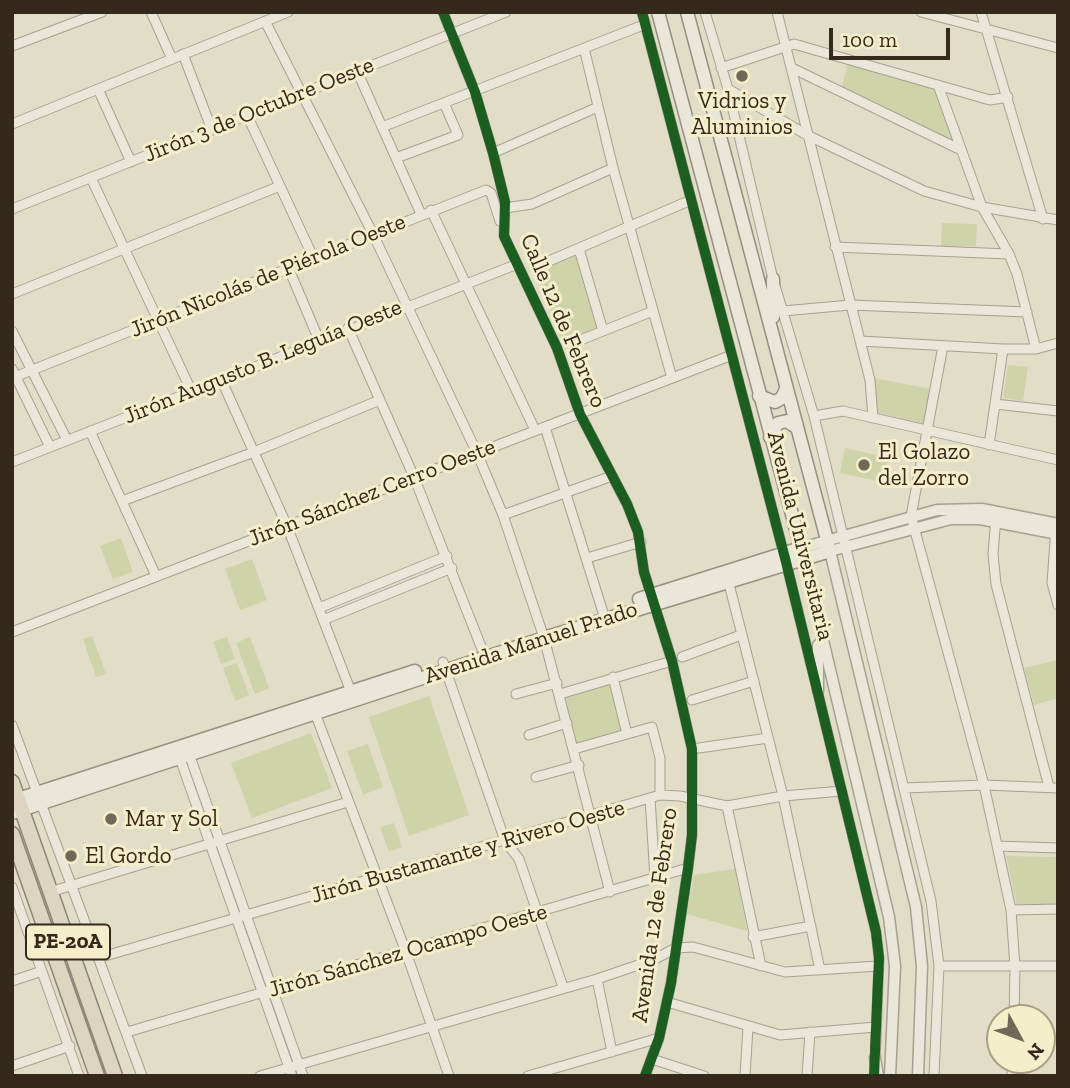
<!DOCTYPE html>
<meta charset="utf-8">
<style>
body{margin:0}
#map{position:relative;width:1070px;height:1088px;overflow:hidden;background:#e2ddc7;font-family:"Zilla Slab",serif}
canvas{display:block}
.frame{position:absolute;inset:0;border:14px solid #34291a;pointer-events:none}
.north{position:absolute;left:986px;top:1004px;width:70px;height:70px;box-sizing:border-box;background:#f5eecb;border:2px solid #a89f84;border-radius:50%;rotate:131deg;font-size:19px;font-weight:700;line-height:28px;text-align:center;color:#34291a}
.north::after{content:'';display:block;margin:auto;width:24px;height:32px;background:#716857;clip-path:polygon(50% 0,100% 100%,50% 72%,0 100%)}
.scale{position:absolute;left:829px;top:28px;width:121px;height:32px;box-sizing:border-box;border:4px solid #34291a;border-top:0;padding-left:9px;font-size:21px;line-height:24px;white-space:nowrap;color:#34291a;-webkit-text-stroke:5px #f5eecb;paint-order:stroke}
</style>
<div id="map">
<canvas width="1070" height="1088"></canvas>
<div class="frame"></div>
<div class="north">N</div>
<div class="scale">100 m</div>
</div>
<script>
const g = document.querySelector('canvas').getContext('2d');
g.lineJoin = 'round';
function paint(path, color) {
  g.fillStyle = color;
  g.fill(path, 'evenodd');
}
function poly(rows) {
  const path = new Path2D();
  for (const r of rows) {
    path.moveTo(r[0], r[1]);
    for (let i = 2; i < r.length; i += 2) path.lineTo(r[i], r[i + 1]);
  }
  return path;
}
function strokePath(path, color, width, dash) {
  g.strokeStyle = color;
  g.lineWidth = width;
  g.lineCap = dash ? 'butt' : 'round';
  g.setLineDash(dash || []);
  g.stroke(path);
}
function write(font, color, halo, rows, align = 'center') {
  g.font = font + ' "Zilla Slab",serif';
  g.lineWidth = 6;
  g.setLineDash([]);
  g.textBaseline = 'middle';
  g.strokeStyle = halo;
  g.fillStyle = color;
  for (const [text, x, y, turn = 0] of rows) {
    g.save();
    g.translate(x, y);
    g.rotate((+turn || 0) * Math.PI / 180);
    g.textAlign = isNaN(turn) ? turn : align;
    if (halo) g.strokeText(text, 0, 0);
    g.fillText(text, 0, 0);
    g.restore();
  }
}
paint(poly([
 [849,60,935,87,956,144,841,89],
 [942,223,977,224,976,246,941,246],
 [577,254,598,327,562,343,537,272],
 [1008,365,1028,367,1023,401,1003,398],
 [873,378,931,389,926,428,877,415],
 [845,448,888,458,882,482,840,473],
 [121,538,133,572,113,579,100,546],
 [252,559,267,600,240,610,225,569],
 [92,636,106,674,96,677,83,639],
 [227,637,235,659,221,664,213,642],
 [250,637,269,688,255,694,236,643],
 [1058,660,1058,698,1034,705,1024,668],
 [237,663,249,695,235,701,223,668],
 [609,683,622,733,575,746,564,697],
 [429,696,469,815,409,836,369,717],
 [311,733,332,788,252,818,231,763],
 [368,744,383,787,363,795,347,751],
 [394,823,402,847,389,852,380,827],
 [1006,856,1058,857,1058,904,1017,906],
 [735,869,747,931,687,914,694,875]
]), '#ced3a9');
const minor = poly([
 [151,12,172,59],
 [443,12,475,92,493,153,505,202,504,236,557,348,580,414,627,504,638,532,644,572,672,661,692,749,692,835,688,868,671,983,659,1038,645,1076],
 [642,12,786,562,876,932,879,958,875,1062],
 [705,12,728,89,773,279,814,416,931,901,939,966,934,1076],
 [777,12,870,380,873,418],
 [921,12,1058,48],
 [981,12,1043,219],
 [265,21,373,234,477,453,503,515,544,638,610,892],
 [12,46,102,12],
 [584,48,613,168,672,378],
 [183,54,212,130],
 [721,68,794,44,990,100,1008,97],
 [792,68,961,150],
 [357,71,421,214],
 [938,85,982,207,1009,254,1017,274,1036,349],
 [98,89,131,162],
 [728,89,807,135,924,191,982,207,1058,220],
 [247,115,313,257],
 [12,124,288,12],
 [382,127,646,24],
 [493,153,598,107],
 [396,158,458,135,444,103],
 [91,178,191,390],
 [505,208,532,204,613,168],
 [12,209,506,12],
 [431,210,535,430],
 [835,247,1009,254],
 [579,249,603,331],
 [549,261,691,200],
 [288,267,319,340],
 [12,294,280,186],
 [783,311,850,305,1027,312],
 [348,328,414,477,482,649],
 [12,331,67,440],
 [583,339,653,311],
 [860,341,1003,349,1036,349,1058,343],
 [943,346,911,516,984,785,1011,910,1015,967,1014,1018],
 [12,369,50,447],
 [12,378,486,190,491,193,500,221],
 [221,379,287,526,353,697],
 [995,404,1058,411],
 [814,416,843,411,1058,460],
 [545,427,605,619],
 [90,431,156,576],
 [989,445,1003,349],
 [12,462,515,265],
 [122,501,254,452,380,400],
 [503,515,612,476],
 [996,517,993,554,996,584,1049,787],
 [1056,527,1052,583,1058,605],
 [587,558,641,542],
 [728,580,783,796,820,970],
 [319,608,447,556],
 [323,620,452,568],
 [12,632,732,355],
 [682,657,741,635],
 [443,662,505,841,519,859,563,987],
 [613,677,627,734],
 [516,694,557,683],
 [560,694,672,661],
 [692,700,754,681],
 [315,713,406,952,449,1076],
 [12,725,142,1076],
 [529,735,567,723],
 [699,748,768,738],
 [574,749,652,727,660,758,660,795],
 [188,751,303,1076],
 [178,753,292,1076],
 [536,777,579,765],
 [904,788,984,785,1058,788],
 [650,798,655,878],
 [727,806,761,966],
 [997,846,1058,848],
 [12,887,79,1076],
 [50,892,348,802],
 [1011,910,1058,909],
 [753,937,811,926],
 [98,958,660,795,680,796,727,806,783,796,842,791],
 [939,966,1058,966],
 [597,979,612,1052],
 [12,981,42,971],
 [667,1002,780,1035,876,1027],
 [127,1032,688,868],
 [652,1059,704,1076],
 [12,1066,70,1046],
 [260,1076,597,979,653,960,676,948,693,947,785,972,878,966],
 [528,1076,659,1038],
 [745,1076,748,1027],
 [807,1076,810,1032],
 [1012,1076,1012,1060]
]);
const tertiary = poly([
 [818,645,818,691],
 [875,1058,878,1076],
 [890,1076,895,966,889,917,801,548,937,510,982,509,1058,524],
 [918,1076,922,966,916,907,830,551,951,519,980,519,1058,534]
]);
const secondary = poly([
 [773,317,773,279],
 [759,396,775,402,782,398,786,389],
 [770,437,778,423,787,421,796,427],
 [639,599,801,548,658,12],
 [12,801,415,671],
 [12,813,544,638,830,551,687,12]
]);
const trunk = poly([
 [12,782,115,1076],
 [12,834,97,1076]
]);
strokePath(minor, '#a6a091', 11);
strokePath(tertiary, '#a6a091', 13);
strokePath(secondary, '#969081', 15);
strokePath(trunk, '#8c8678', 17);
strokePath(minor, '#eae6d9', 9);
strokePath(tertiary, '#eae6d9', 10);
strokePath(secondary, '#eae6d9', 12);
strokePath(trunk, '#dcd6c1', 14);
strokePath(poly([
 [443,12,475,92,493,153,505,202,504,236,557,348,580,414,627,504,638,532,644,572,672,661,692,749,692,835,688,868,671,983,659,1038,645,1076],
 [642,12,786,562,876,932,879,958,874,1076]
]), '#1b5e20', 10);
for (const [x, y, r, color] of [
 [742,76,7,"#716857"],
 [864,465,7,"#716857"],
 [111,819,7,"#716857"],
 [71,856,7,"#716857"]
]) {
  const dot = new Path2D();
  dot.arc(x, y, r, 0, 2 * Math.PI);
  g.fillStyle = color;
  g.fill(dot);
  strokePath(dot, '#f5eecb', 2.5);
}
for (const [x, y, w] of [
 [68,942,84]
]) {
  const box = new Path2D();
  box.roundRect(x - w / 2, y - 17.5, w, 35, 5);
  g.fillStyle = '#f5eecb';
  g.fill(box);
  strokePath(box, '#34291a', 2);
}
write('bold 21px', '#34291a', null, [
 ["PE-20A",68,942]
]);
write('23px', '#34291a', '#f5eecb', [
 ["Vidrios y",742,101,"center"],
 ["Aluminios",742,127,"center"],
 ["El Golazo",878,452],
 ["del Zorro",878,478],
 ["Mar y Sol",125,819],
 ["El Gordo",85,856]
], 'left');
write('23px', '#34291a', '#f5eecb', [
 ["Jirón 3 de Octubre Oeste",259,110,-22],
 ["Jirón Nicolás de Piérola Oeste",268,276,-22],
 ["Calle 12 de Febrero",563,321,67],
 ["Jirón Augusto B. Leguía Oeste",263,362,-22],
 ["Jirón Sánchez Cerro Oeste",372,493,-21],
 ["Avenida Universitaria",800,536,76],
 ["Avenida Manuel Prado",531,643,-18],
 ["Jirón Bustamante y Rivero Oeste",468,852,-16],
 ["Avenida 12 de Febrero",655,915,-82],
 ["Jirón Sánchez Ocampo Oeste",408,951,-16]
]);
</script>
